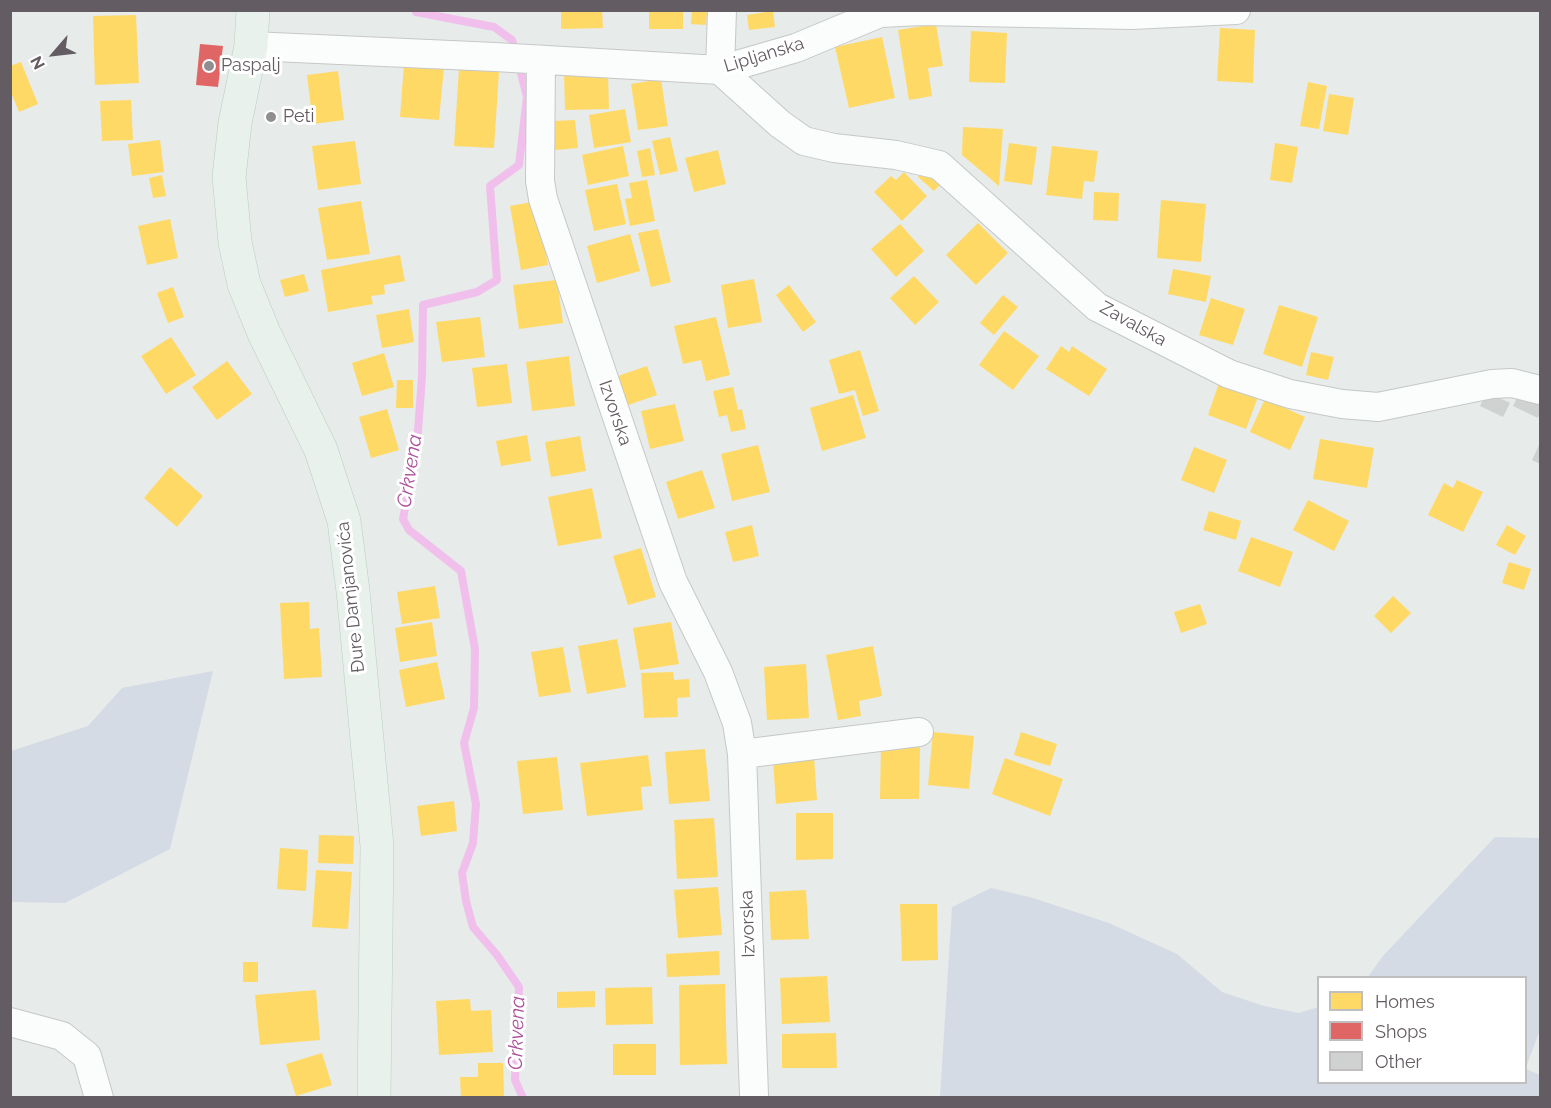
<!DOCTYPE html>
<meta charset="utf-8">
<style>
body{margin:0}
#map{position:relative;width:1551px;height:1108px;overflow:hidden;background:#e7ebe9;font-family:Raleway,sans-serif}
canvas{display:block}
.frame{position:absolute;inset:0;border:12px solid #635c62;pointer-events:none}
.legend{position:absolute;left:1317px;top:976px;width:210px;height:108px;box-sizing:border-box;background:#fff;border:2px solid #c1bec0;margin:0;padding:8px 10px;list-style:none;font-size:18px;color:#635c62}
.legend li{display:flex;align-items:center;gap:12px;height:30px}
.legend b{width:30px;border:2px solid #c1bec0}
.north{position:absolute;left:24px;top:24px;width:60px;height:60px;-webkit-text-stroke:4px #fff;paint-order:stroke;rotate:242deg;font-size:16px;font-weight:700;line-height:24px;text-align:center;color:#635c62}
.north::after{content:'';display:block;margin:auto;width:21px;height:27px;background:#635c62;clip-path:polygon(50% 0,100% 100%,50% 72%,0 100%)}
</style>
<div id="map">
<canvas width="1551" height="1108"></canvas>
<div class="frame"></div>
<ul class="legend">
<li><b style="height:16px;background:#ffd966"></b>Homes</li>
<li><b style="height:16px;background:#e06666"></b>Shops</li>
<li><b style="height:16px;background:#cfd2d0"></b>Other</li>
</ul>
<div class="north">N</div>
</div>
<script>
const g = document.querySelector('canvas').getContext('2d');
g.lineJoin = 'round';
function paint(path, color) {
  g.fillStyle = color;
  g.fill(path, 'evenodd');
}
function poly(rows) {
  const path = new Path2D();
  for (const r of rows) {
    path.moveTo(r[0], r[1]);
    for (let i = 2; i < r.length; i += 2) path.lineTo(r[i], r[i + 1]);
  }
  return path;
}
function strokePath(path, color, width, dash) {
  g.strokeStyle = color;
  g.lineWidth = width;
  g.lineCap = dash ? 'butt' : 'round';
  g.setLineDash(dash || []);
  g.stroke(path);
}
function write(font, color, halo, rows, align = 'center') {
  g.font = font + ' Raleway,sans-serif';
  g.lineWidth = 6;
  g.setLineDash([]);
  g.textBaseline = 'middle';
  g.strokeStyle = halo;
  g.fillStyle = color;
  for (const [text, x, y, turn = 0] of rows) {
    g.save();
    g.translate(x, y);
    g.rotate((+turn || 0) * Math.PI / 180);
    g.textAlign = isNaN(turn) ? turn : align;
    if (halo) g.strokeText(text, 0, 0);
    g.fillText(text, 0, 0);
    g.restore();
  }
}
paint(poly([
 [213,671,170,849,65,903,11,902,11,751,88,726,122,688],
 [1495,837,1540,838,1540,1030,1526,1067,1526,978,1368,977,1382,957],
 [991,888,1033,898,1109,923,1177,954,1222,992,1264,1006,1299,1013,1318,1007,1318,1082,1526,1082,1526,1069,1540,1075,1540,1097,940,1097,952,907]
]), '#d4dbe5');
paint(poly([
 [561,10,602,10,603,28,561,29],
 [649,10,683,10,683,29,649,29],
 [692,10,707,10,706,25,691,24],
 [773,11,775,27,749,30,747,15],
 [136,15,139,83,95,85,93,16],
 [936,24,943,66,928,68,932,96,909,100,898,30],
 [1220,28,1255,30,1253,83,1217,81],
 [971,31,1007,33,1005,83,969,82],
 [882,37,895,98,849,108,835,47],
 [21,62,38,104,19,112,10,90,10,66],
 [404,64,444,67,439,120,400,117],
 [459,69,499,72,494,148,454,146],
 [338,71,344,120,313,124,307,75],
 [608,71,609,109,565,110,564,73],
 [661,79,668,126,638,130,631,84],
 [1308,82,1327,86,1319,129,1300,126],
 [1329,94,1354,98,1348,135,1323,131],
 [131,100,133,140,102,141,100,101],
 [625,109,631,142,594,148,589,115],
 [575,120,578,148,555,150,553,121],
 [963,127,1003,129,999,186,962,155],
 [670,137,678,171,660,175,652,141],
 [160,140,164,172,132,176,128,144],
 [355,141,361,184,318,190,312,146],
 [1009,143,1037,147,1032,185,1004,181],
 [1275,143,1298,147,1292,183,1270,180],
 [623,146,629,176,588,185,582,155],
 [1052,146,1098,151,1094,182,1084,181,1082,199,1046,195],
 [650,148,655,175,642,177,637,151],
 [718,150,726,184,694,192,685,158],
 [925,169,942,183,934,191,918,177],
 [904,172,927,196,902,221,874,192,891,176,896,180],
 [162,175,166,196,153,198,149,178],
 [647,180,655,221,630,226,625,199,632,198,629,183],
 [617,184,626,224,594,231,585,190],
 [1094,192,1119,193,1118,221,1093,220],
 [1161,200,1206,204,1201,262,1157,258],
 [361,201,370,254,327,260,318,208],
 [537,201,548,265,521,270,510,206],
 [170,219,178,258,147,265,138,226],
 [978,223,1008,253,976,285,946,255],
 [900,224,924,251,896,277,871,249],
 [658,229,671,282,651,287,638,233],
 [630,234,640,271,597,283,587,246],
 [400,255,405,281,384,285,385,294,371,296,373,304,328,312,321,270],
 [1173,269,1211,276,1206,302,1168,294],
 [304,274,309,291,285,297,280,280],
 [914,276,939,302,915,325,890,298],
 [754,279,762,322,728,328,721,285],
 [557,280,563,323,519,329,513,285],
 [789,285,816,322,803,332,776,295],
 [173,287,184,317,168,323,157,293],
 [1003,295,1018,307,994,335,980,323],
 [1211,298,1245,309,1233,345,1199,335],
 [1279,305,1318,317,1302,367,1263,354],
 [409,309,414,342,382,348,376,315],
 [480,317,485,357,442,362,436,322],
 [716,317,730,375,706,381,701,360,683,364,674,326],
 [1004,331,1039,356,1013,390,979,365],
 [171,337,196,375,166,394,141,356],
 [1061,346,1069,352,1072,346,1107,369,1089,396,1046,369],
 [860,350,879,411,863,416,855,390,839,394,829,360],
 [1311,352,1334,357,1328,380,1306,375],
 [384,353,394,387,362,396,352,363],
 [569,356,575,406,532,411,526,362],
 [227,361,252,394,217,420,192,387],
 [507,364,512,403,477,407,472,368],
 [647,366,657,395,628,405,618,376],
 [397,380,413,380,413,408,396,408],
 [1219,383,1258,397,1246,429,1208,415],
 [733,387,738,410,742,409,746,429,731,432,727,415,719,417,713,391],
 [853,395,866,438,822,451,810,408],
 [1265,399,1305,417,1290,450,1250,432],
 [675,404,684,441,650,449,641,411],
 [387,409,399,450,371,458,359,417],
 [527,435,531,461,501,466,496,441],
 [580,436,586,471,551,477,545,442],
 [1320,439,1374,448,1367,488,1313,479],
 [758,445,770,492,732,501,721,454],
 [1194,447,1227,460,1214,493,1181,480],
 [170,467,203,496,177,527,144,498],
 [702,470,715,508,678,519,666,482],
 [1457,480,1483,492,1463,532,1428,515,1444,483,1453,488],
 [592,488,602,538,558,546,548,497],
 [1308,500,1349,521,1334,551,1293,530],
 [1209,511,1241,521,1236,540,1203,530],
 [752,525,759,556,733,562,725,532],
 [1507,525,1526,536,1515,555,1496,545],
 [1251,537,1293,552,1280,587,1238,571],
 [641,548,656,597,628,605,613,556],
 [1509,562,1531,569,1524,590,1502,583],
 [435,586,440,618,402,624,397,592],
 [1393,596,1411,613,1391,633,1374,616],
 [309,602,310,629,319,628,322,677,284,679,280,603],
 [1200,604,1207,624,1181,633,1174,612],
 [432,622,437,656,400,662,395,628],
 [671,622,679,664,640,670,633,628],
 [617,639,626,687,587,694,578,646],
 [873,646,882,696,859,701,861,716,838,720,826,655],
 [563,647,571,692,539,697,531,652],
 [437,662,445,699,406,707,399,670],
 [806,664,809,718,767,720,764,667],
 [673,672,674,680,689,679,690,697,677,698,678,717,644,718,641,673],
 [933,732,974,736,969,789,928,785],
 [1021,732,1057,744,1050,766,1014,755],
 [881,744,920,745,919,799,880,799],
 [705,749,710,801,669,804,665,752],
 [648,755,652,786,641,787,643,810,587,816,580,763],
 [557,757,563,810,523,814,517,761],
 [814,757,817,800,776,804,773,761],
 [1005,758,1063,779,1050,816,992,794],
 [454,801,457,831,421,836,417,806],
 [796,813,833,813,833,859,796,860],
 [714,818,718,877,677,879,674,820],
 [319,835,354,836,353,864,318,863],
 [280,848,308,850,306,891,277,889],
 [316,870,352,872,348,929,312,927],
 [718,887,722,935,678,938,674,890],
 [806,890,809,939,771,940,769,892],
 [900,904,937,904,938,960,902,961],
 [719,951,720,975,667,977,666,954],
 [243,962,258,962,258,982,243,982],
 [827,976,830,1022,782,1024,780,978],
 [725,984,727,1064,680,1065,679,985],
 [652,987,653,1024,606,1025,605,988],
 [316,990,320,1040,260,1045,255,995],
 [595,991,595,1007,557,1008,557,992],
 [470,999,471,1011,491,1010,493,1052,439,1055,436,1001],
 [836,1033,837,1068,782,1068,782,1034],
 [613,1044,656,1044,656,1075,613,1075],
 [322,1053,332,1085,296,1096,286,1064],
 [478,1063,503,1063,504,1097,461,1098,460,1077,478,1077]
]), '#ffd966');
paint(poly([
 [200,44,223,46,218,87,196,85]
]), '#e06666');
strokePath(poly([
 [416,10,416,12,494,27,512,40,516,53],
 [519,65,527,97,519,165,490,186,497,280,477,292,423,305,422,377,417,444,403,519,409,530,461,571,475,649,474,708,464,743,476,804,473,843,462,873,466,901,473,927,497,955,519,987,515,1080,523,1098]
]), '#f1bfec', 8);
paint(poly([
 [1521,390,1540,399,1540,412,1538,418,1513,406],
 [1487,392,1510,403,1503,417,1480,406],
 [1540,443,1540,464,1532,460]
]), '#cfd2d0');
const minor = poly([
 [251,46,495,57,720,70,796,48,880,13,922,11,1132,15,1236,10],
 [541,60,540,181,543,199,673,582,718,672,737,723,742,754,754,1095],
 [720,70,780,124,804,141,834,148,896,155,939,165,1097,307,1229,374,1290,394,1342,404,1378,407,1492,384,1512,383,1540,390],
 [720,70,722,10],
 [742,754,919,732],
 [10,1022,62,1036,87,1056,99,1098]
]);
const primary = poly([
 [253,10,251,46,235,123,229,177,235,242,244,284,264,333,321,450,344,521,353,591,377,846,374,1098]
]);
strokePath(minor, '#c6c8c7', 30);
strokePath(primary, '#b7d0c1', 34);
strokePath(minor, '#fbfcfc', 28);
strokePath(primary, '#e9f1ed', 33);
for (const [x, y, r, color] of [
 [209,66,6,"#918e91"],
 [271,117,6,"#918e91"]
]) {
  const dot = new Path2D();
  dot.arc(x, y, r, 0, 2 * Math.PI);
  g.fillStyle = color;
  g.fill(dot);
  strokePath(dot, '#fff', 2);
}
write('18px', '#635c62', '#fff', [
 ["Lipljanska",764,55,-17],
 ["Zavalska",1133,324,29],
 ["Izvorska",615,413,71],
 ["Đure Damjanovića",351,597,-96],
 ["Izvorska",748,924,-92]
]);
write('18px', '#635c62', '#fff', [
 ["Paspalj",221,66],
 ["Peti",283,117]
], 'left');
write('italic 20px', '#ae4f9c', '#fff', [
 ["Crkvena",410,471,-81],
 ["Crkvena",517,1033,-88]
]);
</script>
